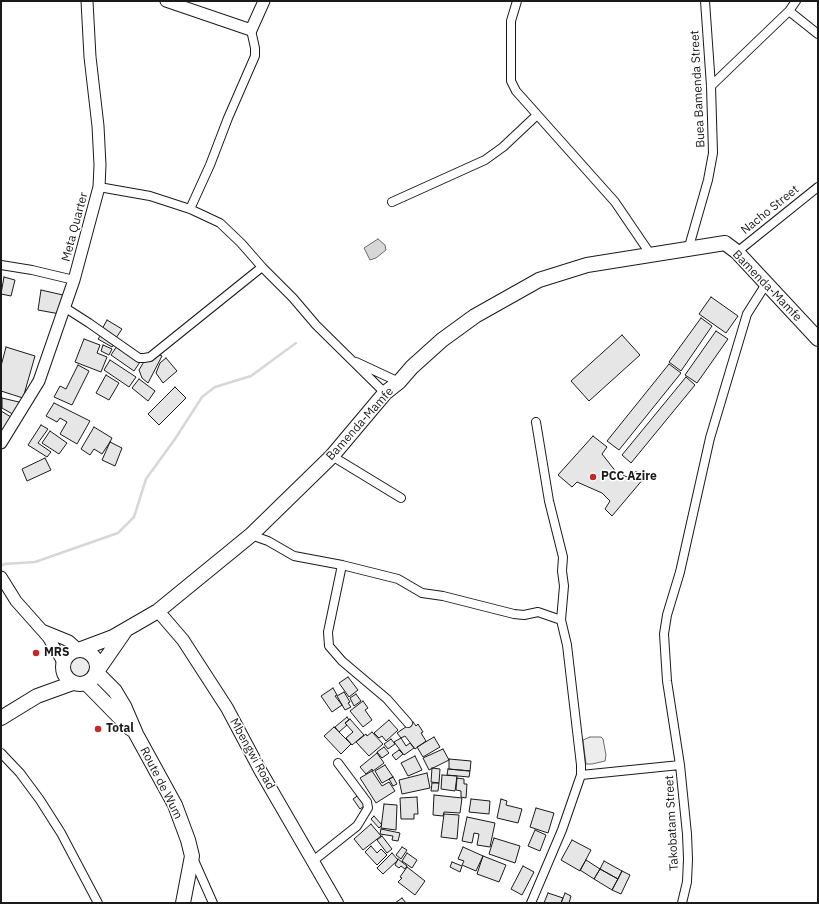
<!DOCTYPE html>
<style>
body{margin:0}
#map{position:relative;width:819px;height:904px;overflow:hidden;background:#fff;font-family:"IBM Plex Sans",sans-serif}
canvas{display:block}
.frame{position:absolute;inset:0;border:2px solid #1a1a1a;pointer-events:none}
</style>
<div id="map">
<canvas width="819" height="904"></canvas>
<div class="frame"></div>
</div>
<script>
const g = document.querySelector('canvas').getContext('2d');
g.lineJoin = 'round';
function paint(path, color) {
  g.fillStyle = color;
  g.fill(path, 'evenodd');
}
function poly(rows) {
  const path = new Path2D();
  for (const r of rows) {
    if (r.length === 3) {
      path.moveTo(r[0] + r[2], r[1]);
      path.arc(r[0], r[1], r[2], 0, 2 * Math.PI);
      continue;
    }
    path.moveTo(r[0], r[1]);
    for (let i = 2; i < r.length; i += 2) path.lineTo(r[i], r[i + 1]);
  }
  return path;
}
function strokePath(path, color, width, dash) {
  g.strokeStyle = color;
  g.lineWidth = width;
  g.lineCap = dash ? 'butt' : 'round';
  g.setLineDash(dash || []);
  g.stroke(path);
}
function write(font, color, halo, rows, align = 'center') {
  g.font = font + ' "IBM Plex Sans",sans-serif';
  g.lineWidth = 3;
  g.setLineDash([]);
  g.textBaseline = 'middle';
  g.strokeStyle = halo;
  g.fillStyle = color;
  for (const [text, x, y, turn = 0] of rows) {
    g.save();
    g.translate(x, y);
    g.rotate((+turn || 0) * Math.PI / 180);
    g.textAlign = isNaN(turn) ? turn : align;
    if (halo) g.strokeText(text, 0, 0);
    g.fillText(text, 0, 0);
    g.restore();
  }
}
const built = poly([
 [79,666,11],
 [590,737,601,737,603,739,606,755,605,761,592,764,586,764,583,740,590,737]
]);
paint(built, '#ededed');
strokePath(built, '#6a6a6a', 1);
const water = poly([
 [378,239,385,245,386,250,376,258,370,260,364,248,378,239]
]);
paint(water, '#d7d7d7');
strokePath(water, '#6a6a6a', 1);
strokePath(poly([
 [1,3,2,1],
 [1,566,4,564,35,562,118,533,134,517,146,479,175,439,202,397,215,387,251,376,296,343]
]), '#d7d7d7', 2.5);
const building = poly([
 [4,277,15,280,11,296,1,294,4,277],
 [41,290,63,295,60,314,38,310,41,290],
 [711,297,738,316,726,333,699,314,711,297],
 [701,318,712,326,681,371,669,362,701,318],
 [107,320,122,329,116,338,102,329,107,320],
 [716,331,728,339,697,383,685,375,716,331],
 [101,335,115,343,112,347,98,339,101,335],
 [622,335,640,355,589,401,571,381,622,335],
 [84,339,100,345,97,353,107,357,101,372,75,362,84,339],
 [103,345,112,349,109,355,101,351,103,345],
 [117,346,140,362,134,371,111,355,117,346],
 [6,347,35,356,23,398,1,391,1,366,6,347],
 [157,354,162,356,148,383,142,378,139,370,145,360,157,354],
 [166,358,177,371,163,383,156,373,160,363,166,358],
 [110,360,136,377,129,387,104,370,110,360],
 [669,364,681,373,619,450,607,441,669,364],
 [78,365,89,371,72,405,54,397,60,386,66,389,78,365],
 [106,375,119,383,109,400,96,393,106,375],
 [686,377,695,385,631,463,622,455,686,377],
 [139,379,155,391,148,401,132,388,139,379],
 [175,387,186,398,159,425,148,414,175,387],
 [2,398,23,403,16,416,2,408,2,398],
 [54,403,90,421,77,444,60,434,67,422,60,418,57,422,46,416,54,403],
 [1,411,11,417,1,434,1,411],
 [41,425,48,429,38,443,51,452,47,457,28,445,41,425],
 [94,427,112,438,110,442,102,454,94,449,90,455,81,449,94,427],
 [50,431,67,443,59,454,42,443,50,431],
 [593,436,607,447,602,454,617,473,630,478,636,471,644,478,612,516,605,509,610,501,602,493,577,482,572,487,558,475,593,436],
 [110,442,122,448,115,466,102,460,110,442],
 [45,458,51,470,27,481,22,469,45,458],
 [348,677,358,690,349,697,339,683,348,677],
 [333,688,337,695,335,696,342,705,332,712,321,696,333,688],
 [344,692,350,702,348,703,351,707,345,710,337,696,344,692],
 [356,694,361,701,354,706,350,698,356,694],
 [363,701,368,708,365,710,372,720,363,727,350,711,363,701],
 [347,717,349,720,345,723,347,725,339,732,335,727,347,717],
 [350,719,364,735,352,745,346,738,353,732,345,723,350,719],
 [389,720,398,730,386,741,382,736,379,738,374,733,389,720],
 [413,722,416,726,418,724,423,732,421,733,426,741,415,749,405,736,401,738,397,733,413,722],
 [334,727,351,744,341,754,324,736,334,727],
 [372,732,383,744,369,756,356,742,366,734,367,736,372,732],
 [434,737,440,747,423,757,417,747,434,737],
 [401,738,406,746,410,743,414,748,404,755,394,742,401,738],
 [391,739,395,744,388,749,384,744,391,739],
 [384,747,389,753,382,758,377,752,384,747],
 [443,749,449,760,429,770,423,758,443,749],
 [399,750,403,754,396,760,392,755,399,750],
 [377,753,384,763,373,771,372,769,366,774,360,767,377,753],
 [415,756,422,770,408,776,401,763,415,756],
 [449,759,471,761,470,771,449,769,449,759],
 [385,765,393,777,382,783,375,771,385,765],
 [432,768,440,769,439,783,431,782,432,768],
 [448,769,470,771,469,777,447,775,448,769],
 [372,771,382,786,389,782,395,791,376,803,360,778,372,771],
 [427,773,430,788,402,794,399,780,427,773],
 [442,775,457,776,455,791,441,789,442,775],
 [393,777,397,784,393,786,389,779,393,777],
 [457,778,464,779,464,784,467,784,466,798,461,797,461,791,456,790,457,778],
 [432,783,439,783,438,791,431,791,432,783],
 [360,794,367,804,360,809,353,799,360,794],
 [434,795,462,798,460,813,444,812,443,816,433,815,434,795],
 [417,797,418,814,414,814,414,819,401,819,400,798,417,797],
 [471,799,490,801,489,814,469,812,471,799],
 [501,799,507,801,506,805,522,809,518,823,497,818,501,799],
 [384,804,397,805,396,830,381,828,384,804],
 [536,808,554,813,548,833,530,827,536,808],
 [444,814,459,815,457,839,441,837,444,814],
 [374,816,382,825,379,828,371,819,374,816],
 [467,817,495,823,490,847,477,845,479,834,474,833,472,843,462,841,467,817],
 [371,824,381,836,363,850,354,839,371,824],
 [381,829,400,833,398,841,392,840,393,836,380,834,381,829],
 [535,830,546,835,540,851,528,846,535,830],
 [382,836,392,849,387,853,377,840,382,836],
 [494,838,520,846,515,863,489,854,494,838],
 [572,840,591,850,580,871,561,860,572,840],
 [371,846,377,853,381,849,387,855,377,865,365,852,371,846],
 [402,847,407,850,401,859,396,855,402,847],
 [463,847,483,856,476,871,462,865,464,861,458,859,463,847],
 [392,853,398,860,383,874,377,868,392,853],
 [407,853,417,860,412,868,402,861,407,853],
 [483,856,506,865,499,882,477,874,483,856],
 [398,859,407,866,405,869,401,866,399,868,395,865,398,859],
 [586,860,600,869,594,879,580,870,586,860],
 [604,861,622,871,618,879,600,869,604,861],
 [452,862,462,866,460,872,450,867,452,862],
 [523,866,534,872,522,895,511,889,523,866],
 [407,867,425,881,415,895,398,882,402,878,400,877,407,867],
 [600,869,618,879,612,890,594,879,600,869],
 [622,871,630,875,621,894,612,890,622,871],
 [548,893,563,898,561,903,544,903,548,893],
 [565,893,571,896,569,903,561,903,565,893],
 [402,898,406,903,395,903,402,898]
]);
paint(building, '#e6e6e6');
strokePath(building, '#1a1a1a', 1);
const street = poly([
 [517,1,511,21,511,81,516,91,615,202,651,255],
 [789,11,818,34],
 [711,86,789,11,796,1],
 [99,187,150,196,190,209,220,223,241,243,262,267,293,298,316,325,385,393],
 [392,202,485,160,503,147,537,115],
 [190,209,210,165,228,118,255,56,255,48,251,30],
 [688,250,708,180,713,153,711,86,705,1],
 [737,252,818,187],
 [1,265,32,270,74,280],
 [64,307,89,323,139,358,144,358,150,357,262,267],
 [356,362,399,382],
 [332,456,401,498],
 [251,535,268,541,294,556,342,565,398,579,422,593,443,596,514,614,524,615,538,612,561,620],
 [342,565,328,632,329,646,342,661,387,699,408,723],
 [1,753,20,773,40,800,61,833,98,903],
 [680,765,687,834,688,859,687,882,682,903],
 [581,775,680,765,667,681,664,634,667,615,680,572,710,438,747,314,766,284],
 [193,858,213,903],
 [313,861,357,826,368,808,367,802,338,763],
 [531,903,562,830,581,775,581,765,567,645,561,620,564,586,562,571,563,557,549,501,536,422]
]);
const secondary = poly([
 [166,1,251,30,264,1],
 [1,443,39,381,74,280,99,187,100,165,98,126,90,57,87,1],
 [1,577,16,601,48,637,63,662],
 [42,630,69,641,78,649]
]);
const primary = poly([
 [158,611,183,640,227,708,260,770,337,903]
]);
const highway = poly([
 [81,649,113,637,158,611,251,535,332,456,385,393,399,382,412,367,442,340,475,316,539,280,587,265,725,243,737,252,818,339],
 [80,667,17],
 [98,670,125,631],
 [97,673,115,691,124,706,136,734,175,805,188,840,192,856,183,903],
 [86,683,131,729],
 [1,718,37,696,73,683]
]);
strokePath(street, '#1a1a1a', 10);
strokePath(secondary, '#1a1a1a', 13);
strokePath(primary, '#1a1a1a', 14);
strokePath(highway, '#1a1a1a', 16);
strokePath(street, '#fff', 8);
strokePath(secondary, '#fff', 11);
strokePath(primary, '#fff', 12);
strokePath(highway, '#fff', 14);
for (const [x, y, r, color] of [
 [593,477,4,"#c62828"],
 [36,653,4,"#c62828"],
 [98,729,4,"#c62828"]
]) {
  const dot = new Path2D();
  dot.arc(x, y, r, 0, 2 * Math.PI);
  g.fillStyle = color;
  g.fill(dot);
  strokePath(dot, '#fff', 1.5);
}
write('12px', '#1a1a1a', '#fff', [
 ["Buea Bamenda Street",698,89,-93],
 ["Nacho Street",770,210,-39],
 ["Meta Quarter",75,227,-75],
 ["Bamenda-Mamfe",767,286,46],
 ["Bamenda-Mamfe",360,424,-48],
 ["Mbengwi Road",252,754,61],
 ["Route de Wum",161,783,63],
 ["Takobatam Street",672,823,-93]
]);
write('bold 12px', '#1a1a1a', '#fff', [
 ["PCC Azire",601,477],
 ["MRS",44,653],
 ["Total",106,729]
], 'left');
</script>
